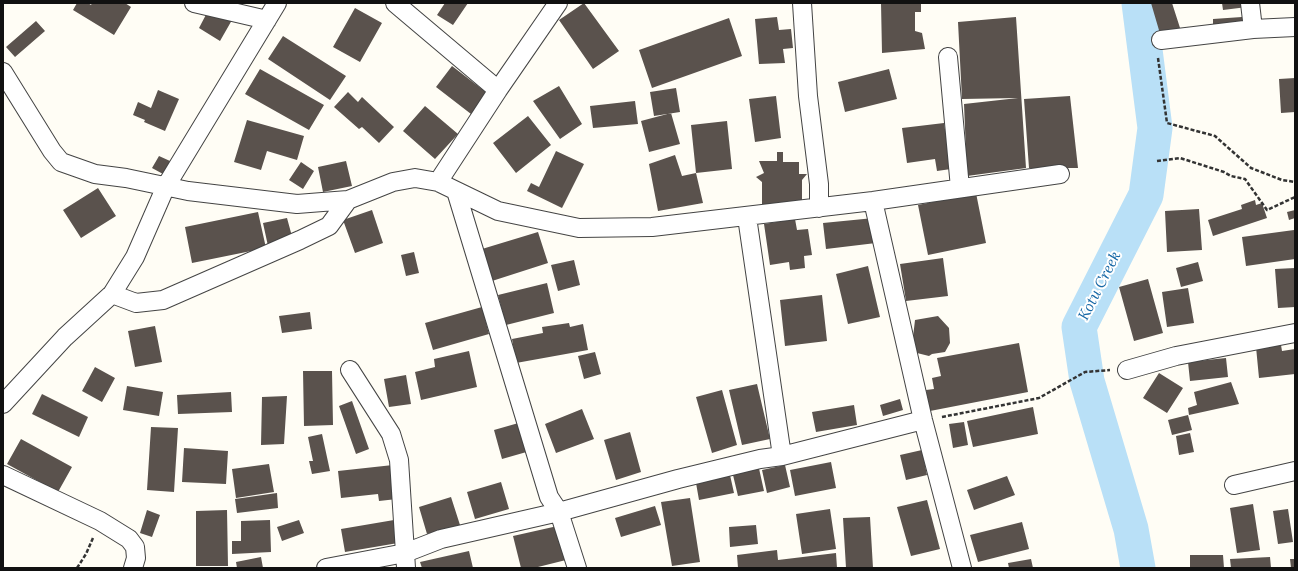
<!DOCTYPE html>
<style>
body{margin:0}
#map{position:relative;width:1298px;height:571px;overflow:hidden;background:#fffdf5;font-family:Lora,serif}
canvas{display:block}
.frame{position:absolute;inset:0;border:4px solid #111;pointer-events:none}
</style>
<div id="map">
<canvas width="1298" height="571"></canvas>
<div class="frame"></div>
</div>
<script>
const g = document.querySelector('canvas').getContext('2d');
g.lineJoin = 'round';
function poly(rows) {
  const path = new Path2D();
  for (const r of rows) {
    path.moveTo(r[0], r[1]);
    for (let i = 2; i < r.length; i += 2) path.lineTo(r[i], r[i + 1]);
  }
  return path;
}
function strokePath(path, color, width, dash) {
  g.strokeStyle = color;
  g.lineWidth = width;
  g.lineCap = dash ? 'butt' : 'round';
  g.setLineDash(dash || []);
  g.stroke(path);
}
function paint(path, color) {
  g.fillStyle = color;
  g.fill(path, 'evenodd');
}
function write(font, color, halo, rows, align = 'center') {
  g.font = font + ' Lora,serif';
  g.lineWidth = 4;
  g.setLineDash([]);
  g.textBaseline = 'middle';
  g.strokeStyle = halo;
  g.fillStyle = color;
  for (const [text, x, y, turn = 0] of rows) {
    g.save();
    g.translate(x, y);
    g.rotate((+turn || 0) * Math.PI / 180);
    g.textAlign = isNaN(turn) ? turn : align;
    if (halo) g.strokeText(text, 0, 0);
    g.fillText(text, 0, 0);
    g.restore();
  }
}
strokePath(poly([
 [1138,568,1131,529,1087,381,1079,327,1146,195,1155,128,1139,3]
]), '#b9e0f7', 35);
paint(poly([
 [77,3,88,3,91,5,92,3,125,3,131,7,114,35,73,10],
 [445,3,468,3,453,25,437,15],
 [584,3,619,51,593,69,559,20],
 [881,3,921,3,921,12,915,12,915,31,922,33,925,49,882,53],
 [1151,3,1172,3,1181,31,1161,37],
 [1222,3,1246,3,1247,7,1223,10],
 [210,7,232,20,220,41,199,28],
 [355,8,382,23,360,62,333,47],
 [777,17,779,30,791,29,793,48,783,49,785,63,759,64,755,19],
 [1016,17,1026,168,967,176,964,104,1018,98,962,99,958,22],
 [1242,17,1243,25,1213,29,1213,19],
 [729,18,742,56,652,88,639,50],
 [36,21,45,31,15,57,6,47],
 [283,36,346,76,330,100,268,59],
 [452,66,487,93,471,114,436,87],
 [260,69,324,105,309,130,245,94],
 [889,69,897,99,845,112,838,82],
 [1295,78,1295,112,1281,113,1279,79],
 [559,86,582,124,560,139,533,101],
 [676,88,680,112,654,116,650,92],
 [158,90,179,99,165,131,144,122,145,120,133,115,138,102,151,108],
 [348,92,358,102,362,97,394,127,379,143,362,127,359,129,334,107],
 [776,96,781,138,755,142,749,99],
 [1070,96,1078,168,1029,168,1024,99],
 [635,101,638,124,593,128,590,106],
 [425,106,458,134,435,159,403,131],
 [671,113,680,144,649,152,641,121],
 [528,116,551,145,516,173,493,143],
 [247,120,304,136,297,160,267,151,261,170,234,162],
 [727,121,732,169,696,173,691,125],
 [944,123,951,169,937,171,935,159,907,163,902,128],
 [556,151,584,164,562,208,527,191,531,183,539,187],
 [777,152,783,152,783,162,799,162,799,174,807,174,802,180,802,204,762,205,762,182,756,177,764,173,759,161,777,161],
 [675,155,682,176,696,173,703,203,658,211,649,164],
 [159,156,170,161,163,174,152,168],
 [346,161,352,186,323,192,318,167],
 [301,162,314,171,303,189,289,180],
 [98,188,116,216,81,238,63,210],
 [976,193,986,243,928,255,918,205],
 [1255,200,1256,205,1262,203,1267,218,1213,236,1208,220,1242,209,1241,205],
 [1199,209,1202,250,1167,252,1165,211],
 [372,210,383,243,355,253,343,220],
 [1295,210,1295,218,1289,220,1287,212],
 [258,212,266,248,192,263,185,227],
 [287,218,293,240,268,246,263,223],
 [874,218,876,243,826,249,823,223],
 [795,219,797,230,808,229,812,255,804,256,805,268,790,270,789,262,770,265,764,224],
 [1294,230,1295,259,1246,266,1242,237],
 [538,232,548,263,492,281,482,249],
 [414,252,419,273,406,276,401,255],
 [943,258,948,296,906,301,900,264],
 [574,260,580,285,558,291,551,265],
 [1198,262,1203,281,1181,287,1176,268],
 [868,266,880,317,848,324,836,274],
 [1295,268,1295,307,1278,308,1275,269],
 [1148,279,1163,333,1134,341,1119,287],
 [547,283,554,313,506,325,498,295],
 [1188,288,1194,323,1167,327,1162,292],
 [822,295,827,341,785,346,780,300],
 [482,307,489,334,433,350,425,323],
 [310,312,312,329,282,333,279,316],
 [938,316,949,328,950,343,945,352,932,354,929,356,917,353,912,346,915,320],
 [569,323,570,327,583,324,588,350,516,363,512,339,543,333,542,327],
 [155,326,162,362,135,367,128,331],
 [1019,343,1028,392,930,411,926,390,934,389,932,378,941,376,937,358],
 [1281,345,1282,351,1295,349,1295,374,1259,378,1256,347],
 [469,351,477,387,421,400,415,372,435,367,434,359],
 [595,352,601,374,584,379,578,356],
 [1226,358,1228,377,1190,381,1188,362],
 [95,367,115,378,102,402,82,391],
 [303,371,332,371,333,425,304,426],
 [1159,373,1183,388,1167,413,1143,398],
 [406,375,411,404,389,407,384,379],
 [1231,382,1239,404,1189,415,1188,408,1197,405,1194,392],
 [757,384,770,439,742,445,729,390],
 [127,386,163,392,159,416,123,410],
 [722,390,737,445,712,453,696,397],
 [231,392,232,412,178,414,177,395],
 [42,394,88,417,79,437,32,414],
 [287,396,284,444,261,445,262,397],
 [900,399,903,410,883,416,880,405],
 [352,401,369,449,356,454,339,406],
 [854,405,857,425,816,432,812,412],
 [1033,407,1038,434,973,447,967,421],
 [582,409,594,439,556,453,545,424],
 [1188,415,1192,430,1172,435,1168,420],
 [522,422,530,451,502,459,494,430],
 [964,422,968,445,953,448,949,424],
 [151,427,178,428,174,492,147,490],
 [630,432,641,472,616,480,604,440],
 [1190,433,1194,452,1179,455,1176,436],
 [322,434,330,471,312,474,309,461,313,461,308,437],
 [21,439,72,467,58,492,7,464],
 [184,448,228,451,226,484,182,482],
 [922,450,927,475,906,480,900,455],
 [831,462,836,488,795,496,790,470],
 [269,464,274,492,236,498,232,469],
 [758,464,764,491,738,496,733,475,744,472,743,467],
 [393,465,397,499,379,501,378,494,341,498,338,471],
 [785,465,790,487,767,493,762,470],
 [730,475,734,493,699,500,696,483],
 [1007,476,1015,495,974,510,967,490],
 [501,482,509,509,475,519,467,492],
 [277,493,278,508,237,513,235,499],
 [451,497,460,525,427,534,419,507],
 [690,498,700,562,672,566,661,502],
 [927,500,940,549,911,556,897,507],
 [1253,504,1260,550,1237,553,1230,508],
 [655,506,661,525,621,537,615,518],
 [830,509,836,549,802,554,796,514],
 [1288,509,1293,542,1278,544,1273,511],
 [147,510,160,515,152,537,140,533],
 [227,510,228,566,196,566,196,511],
 [870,517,873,568,846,568,843,518],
 [270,520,271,552,232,554,232,541,241,541,241,521],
 [299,520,304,533,282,541,277,527],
 [394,520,398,543,345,552,341,529],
 [1022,522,1029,549,978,562,970,535],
 [562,525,570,559,534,568,521,568,513,536],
 [756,525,758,544,730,547,729,527],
 [777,550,778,560,836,553,837,568,738,568,737,555],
 [469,551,473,568,422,568,420,562],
 [1190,555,1223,555,1224,568,1190,568],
 [261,557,263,568,237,568,236,562],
 [1270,557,1271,568,1231,568,1230,559],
 [1031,559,1033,568,1009,568,1008,563],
 [1290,559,1295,559,1295,568,1291,568]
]), '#5a524d');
const minor = poly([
 [194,3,267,20],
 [395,3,498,90,558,3],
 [802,3,808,96,819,184,819,208],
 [1250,3,1253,29],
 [1161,40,1253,29,1295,27],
 [948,57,960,188],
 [3,72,52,151,61,162,95,174,126,178,188,191,297,204,348,200,393,182,415,178,438,182,498,211,579,228,652,227,873,201,1060,174],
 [438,182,498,90],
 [456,191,549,497,559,512,577,568],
 [873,201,923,420,962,568],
 [747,217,782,456],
 [112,294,136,303,163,300,300,240,329,226,348,200],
 [350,370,391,434,399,460,406,568],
 [1127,370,1176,356,1295,333],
 [3,404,65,337,112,294,135,257,166,186,277,3],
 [3,475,100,521,129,539,135,547,136,558,133,568],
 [1234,485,1295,471],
 [326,568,405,553,441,539,559,512,678,479,760,459,782,456,923,420]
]);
strokePath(minor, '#444', 20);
strokePath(poly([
 [1158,58,1167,123,1215,136,1251,168,1282,180,1295,182],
 [1157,161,1180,158,1224,172,1231,176,1245,179,1267,210,1295,197],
 [942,417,1039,398,1085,372,1110,370],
 [77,568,86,554,93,538]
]), '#333', 2.5, [4, 2]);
strokePath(minor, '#fff', 18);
write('italic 15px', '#1768a6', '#fff', [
 ["Kotu Creek",1100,286,-63]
]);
</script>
